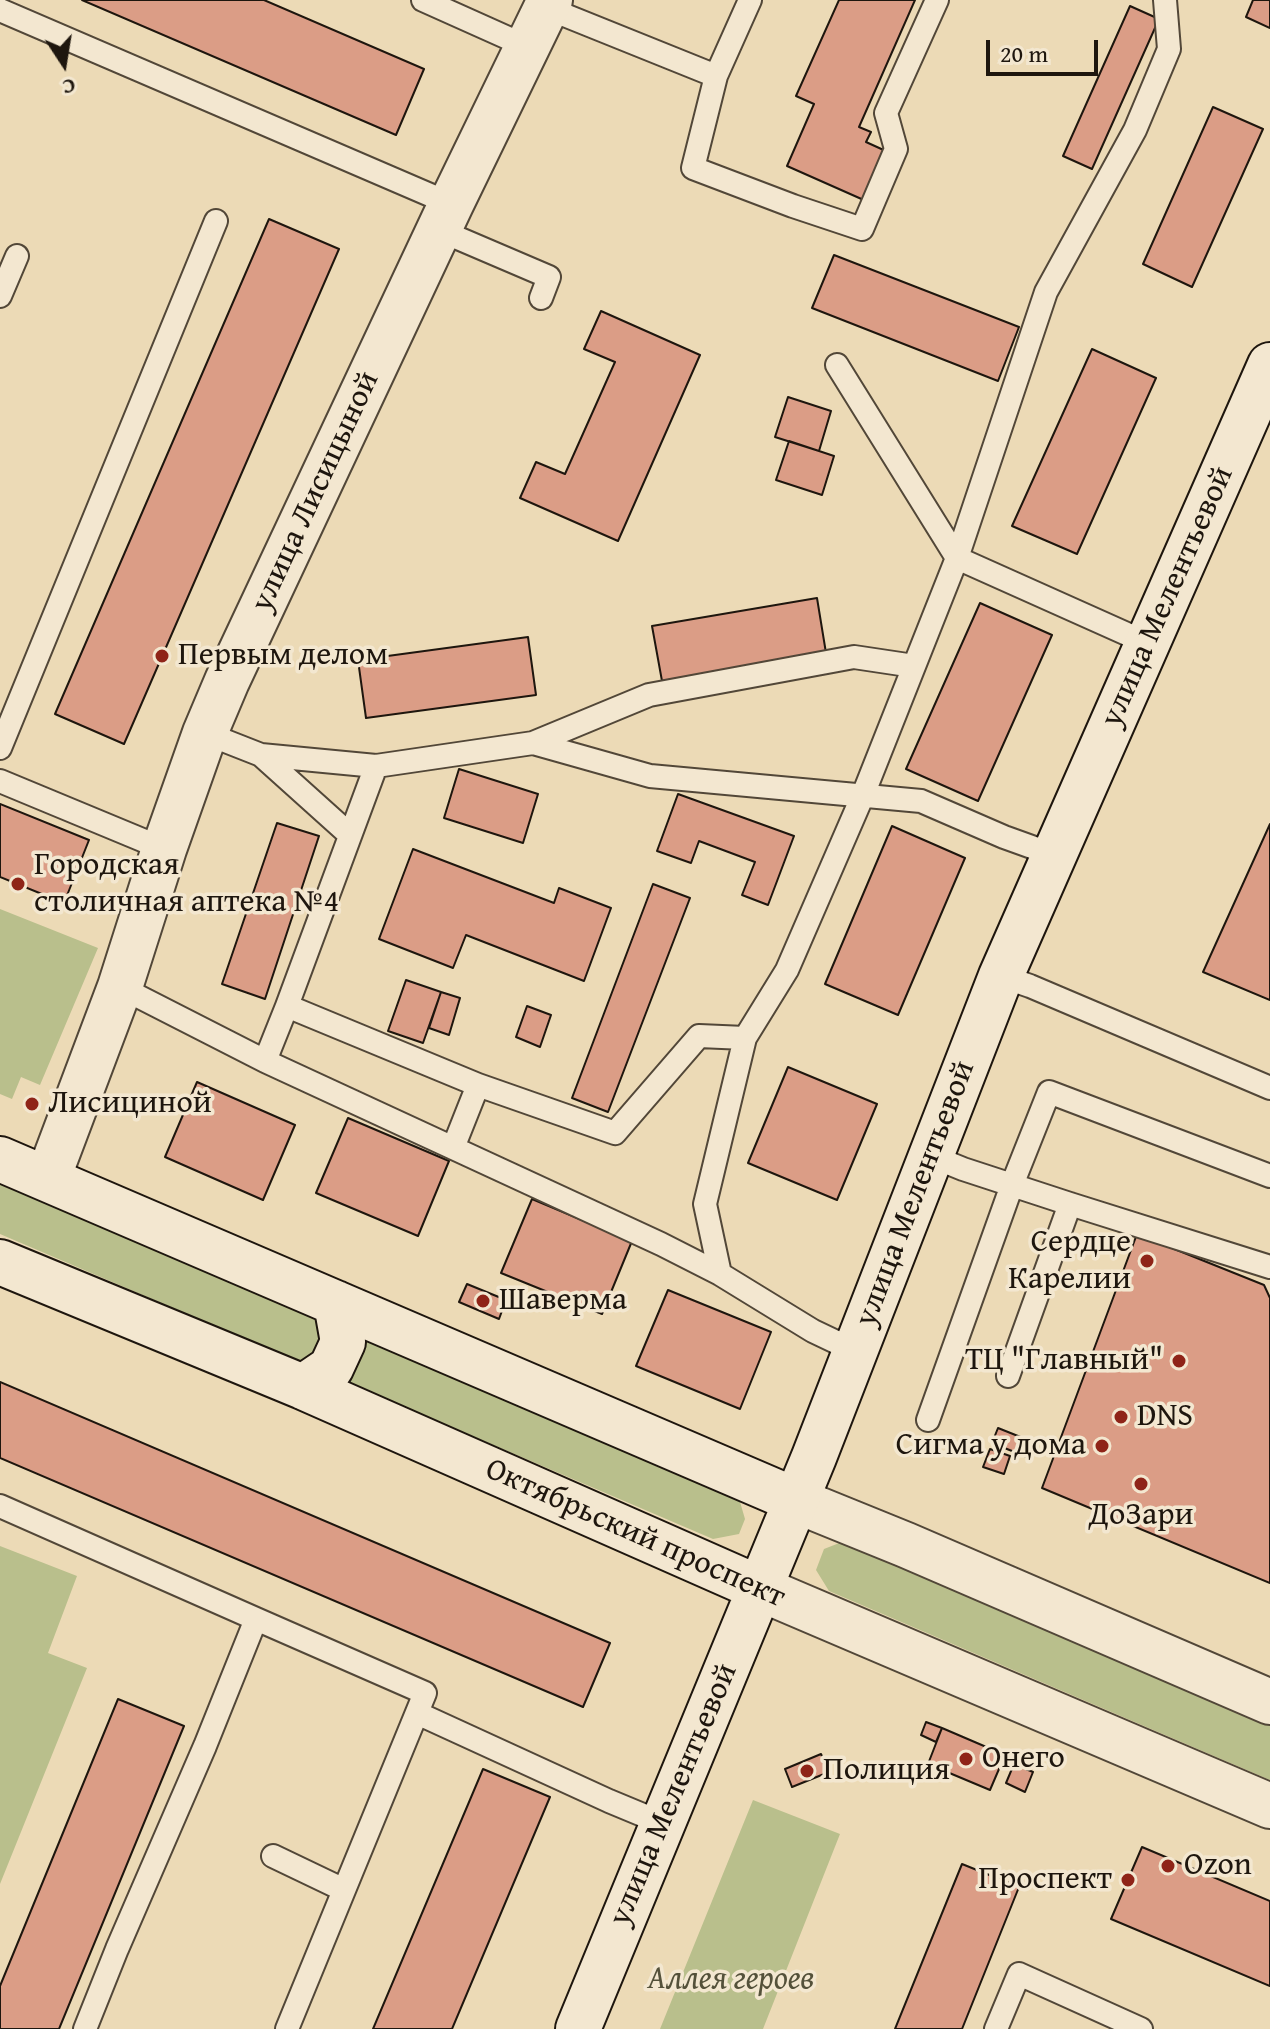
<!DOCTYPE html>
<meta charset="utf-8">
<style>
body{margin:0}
#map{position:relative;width:1270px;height:2029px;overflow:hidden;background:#ecdab6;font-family:"Gentium Book Plus",serif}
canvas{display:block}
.north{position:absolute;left:24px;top:24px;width:80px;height:80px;-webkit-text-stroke:6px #f3e7d0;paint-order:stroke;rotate:168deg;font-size:22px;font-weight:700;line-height:32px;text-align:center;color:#1e160e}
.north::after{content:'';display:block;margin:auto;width:28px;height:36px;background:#1e160e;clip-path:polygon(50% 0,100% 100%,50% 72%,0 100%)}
.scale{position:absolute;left:986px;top:40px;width:112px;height:36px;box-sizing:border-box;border:4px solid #1e160e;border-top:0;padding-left:10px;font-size:24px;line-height:28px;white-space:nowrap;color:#1e160e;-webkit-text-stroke:6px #f3e7d0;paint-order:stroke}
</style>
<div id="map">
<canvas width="1270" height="2029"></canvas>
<div class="north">С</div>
<div class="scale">20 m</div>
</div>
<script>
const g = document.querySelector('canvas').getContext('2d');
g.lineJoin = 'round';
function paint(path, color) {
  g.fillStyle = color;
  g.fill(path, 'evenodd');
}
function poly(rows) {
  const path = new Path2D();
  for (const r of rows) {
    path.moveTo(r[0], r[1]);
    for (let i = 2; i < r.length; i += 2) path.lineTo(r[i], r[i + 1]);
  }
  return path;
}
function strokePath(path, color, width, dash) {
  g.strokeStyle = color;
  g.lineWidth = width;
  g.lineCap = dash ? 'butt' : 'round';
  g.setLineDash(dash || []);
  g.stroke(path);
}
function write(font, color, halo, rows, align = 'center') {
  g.font = font + ' "Gentium Book Plus",serif';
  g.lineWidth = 7;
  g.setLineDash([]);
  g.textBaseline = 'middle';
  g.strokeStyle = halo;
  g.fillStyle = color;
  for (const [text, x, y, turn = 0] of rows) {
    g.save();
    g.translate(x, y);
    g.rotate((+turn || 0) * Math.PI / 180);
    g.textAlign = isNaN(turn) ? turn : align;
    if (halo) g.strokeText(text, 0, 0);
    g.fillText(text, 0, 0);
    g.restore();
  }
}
paint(poly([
 [0,909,98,948,40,1085,21,1077,12,1099,0,1094],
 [0,1180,738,1495,745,1519,739,1534,713,1539,0,1234],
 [852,1538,1270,1718,1270,1780,829,1591,816,1570,824,1549],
 [0,1546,77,1576,48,1653,87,1668,0,1884],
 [753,1800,840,1834,763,2029,660,2029]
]), '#b9bf8c');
const building = poly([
 [82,0,264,0,424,69,396,135,82,0],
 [839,0,915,0,859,127,871,132,866,142,888,152,866,201,787,166,814,104,796,96,839,0],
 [1253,0,1270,0,1270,28,1246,17,1253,0],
 [1130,6,1159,19,1092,169,1063,156,1130,6],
 [1213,107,1263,129,1192,287,1143,264,1213,107],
 [269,219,339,249,124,744,55,714,269,219],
 [834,255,1019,327,998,381,812,308,834,255],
 [601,311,700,355,618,541,520,498,536,462,565,474,615,362,584,349,601,311],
 [1092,349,1156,378,1077,554,1012,526,1092,349],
 [788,397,831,411,819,451,775,437,788,397],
 [789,441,834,456,822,495,776,480,789,441],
 [817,598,826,653,662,681,652,626,817,598],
 [980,603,1052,635,978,801,906,769,980,603],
 [528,637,536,695,366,718,358,660,528,637],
 [459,769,538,794,523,843,444,818,459,769],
 [678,794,794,836,768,905,742,895,755,862,699,841,691,863,657,851,678,794],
 [0,804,89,840,64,903,0,877,0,804],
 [277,823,319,836,265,999,222,984,277,823],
 [1270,824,1270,1000,1203,972,1270,824],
 [892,826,965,858,898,1015,825,984,892,826],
 [413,849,554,903,559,888,611,908,584,981,466,935,453,968,379,939,413,849],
 [653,884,690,898,608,1112,572,1098,653,884],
 [406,980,441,992,423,1043,388,1031,406,980],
 [441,992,460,998,449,1035,429,1028,441,992],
 [527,1006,551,1015,540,1047,516,1037,527,1006],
 [788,1067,877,1104,837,1200,748,1163,788,1067],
 [197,1082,295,1125,263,1200,165,1157,197,1082],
 [348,1118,449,1161,418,1236,316,1193,348,1118],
 [532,1199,632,1241,602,1314,501,1273,532,1199],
 [1137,1234,1264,1285,1270,1298,1270,1583,1042,1488,1137,1234],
 [467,1284,506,1300,499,1319,459,1302,467,1284],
 [668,1290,771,1332,740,1409,636,1366,668,1290],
 [0,1382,610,1643,583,1707,0,1458,0,1382],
 [998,1428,1033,1442,1027,1457,992,1443,998,1428],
 [990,1449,1010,1456,1004,1474,983,1467,990,1449],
 [118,1699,184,1726,59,2029,0,2029,0,1986,118,1699],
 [926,1722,942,1728,936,1742,921,1735,926,1722],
 [942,1728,1005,1755,990,1790,928,1764,942,1728],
 [821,1754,829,1772,792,1787,785,1769,821,1754],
 [1014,1764,1033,1772,1025,1792,1006,1783,1014,1764],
 [483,1769,550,1797,452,2029,373,2029,483,1769],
 [1142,1847,1270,1901,1270,1986,1111,1919,1142,1847],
 [962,1864,1019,1887,962,2029,895,2029,962,1864]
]);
paint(building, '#db9d86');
strokePath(building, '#1e160e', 2);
const service = poly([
 [423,0,528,47],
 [547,8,716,76,750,0],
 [0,10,451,204],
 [716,76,693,168,793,206,862,229,896,149,886,113,937,0],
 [439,230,549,277,541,298],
 [0,296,17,256],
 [1147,643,957,558,1046,292,1135,130,1169,49,1165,0],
 [205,733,261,755,376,766],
 [533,743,649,695,854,657,914,666],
 [0,748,216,221],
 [261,755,350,835],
 [0,781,164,849],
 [1001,976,1030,986,1270,1088],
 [120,987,265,1061,661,1244,720,1274,813,1331,855,1351],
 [287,1006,376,766,533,743,650,776,921,801,1004,837,1054,855],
 [265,1061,287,1006,478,1085],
 [453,1148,478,1085,615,1133,699,1036,745,1038],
 [931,1156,963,1169,1070,1204,1270,1267],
 [720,1274,705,1204,745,1038,787,970,863,795,957,558,837,365],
 [1008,1376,1070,1204],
 [928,1420,1012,1185,1049,1092,1270,1176],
 [0,1506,256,1619,205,1746,117,1949,85,2029],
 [256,1619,425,1693,287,2029],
 [417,1713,609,1801,662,1823],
 [273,1856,344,1890],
 [996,2029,1019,1974,1141,2029]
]);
const minor = poly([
 [48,1178,120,987,164,849,205,733,227,681,451,204,550,0],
 [795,1500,906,1545,1270,1702],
 [761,1589,1270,1806]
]);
const secondary = poly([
 [0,1159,795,1500],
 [0,1262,303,1387,761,1589],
 [303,1387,331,1368,343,1342,336,1303],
 [578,2029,814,1457,1001,976,1270,365]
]);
strokePath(service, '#524738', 26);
strokePath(minor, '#524738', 48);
strokePath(secondary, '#1e160e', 48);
strokePath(service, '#f3e7d0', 22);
strokePath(minor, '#f3e7d0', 44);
strokePath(secondary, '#f3e7d0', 44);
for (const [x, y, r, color] of [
 [162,656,8,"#8f2418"],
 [18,884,8,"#8f2418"],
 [32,1104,8,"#8f2418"],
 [1147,1261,8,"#8f2418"],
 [483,1301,8,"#8f2418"],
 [1179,1361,8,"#8f2418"],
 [1121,1417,8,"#8f2418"],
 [1102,1446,8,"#8f2418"],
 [1141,1484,8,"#8f2418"],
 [966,1759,8,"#8f2418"],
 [807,1771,8,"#8f2418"],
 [1168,1866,8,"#8f2418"],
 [1128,1880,8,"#8f2418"]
]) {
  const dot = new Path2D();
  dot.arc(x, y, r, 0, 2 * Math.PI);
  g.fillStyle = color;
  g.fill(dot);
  strokePath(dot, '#f3e7d0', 3);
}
write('32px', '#1e160e', '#f3e7d0', [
 ["улица Лисицыной",316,492,-65],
 ["улица Мелентьевой",1168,597,-66],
 ["улица Мелентьевой",916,1194,-69],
 ["Октябрьский проспект",635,1534,24],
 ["улица Мелентьевой",674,1795,-67]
]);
write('32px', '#1e160e', '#f3e7d0', [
 ["Первым делом",178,656],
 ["Городская",34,866],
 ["столичная аптека №4",34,903],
 ["Лисициной",48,1104],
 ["Сердце",1131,1243,"right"],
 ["Карелии",1131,1280,"right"],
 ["Шаверма",499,1301],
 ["ТЦ \"Главный\"",1163,1361,"right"],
 ["DNS",1137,1417],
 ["Сигма у дома",1086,1446,"right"],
 ["ДоЗари",1141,1516,"center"],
 ["Онего",982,1759],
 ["Полиция",823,1771],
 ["Ozon",1184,1866],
 ["Проспект",1112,1880,"right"]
], 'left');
write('italic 32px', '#54513a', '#f3e7d0', [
 ["Аллея героев",731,1980]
]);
</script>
